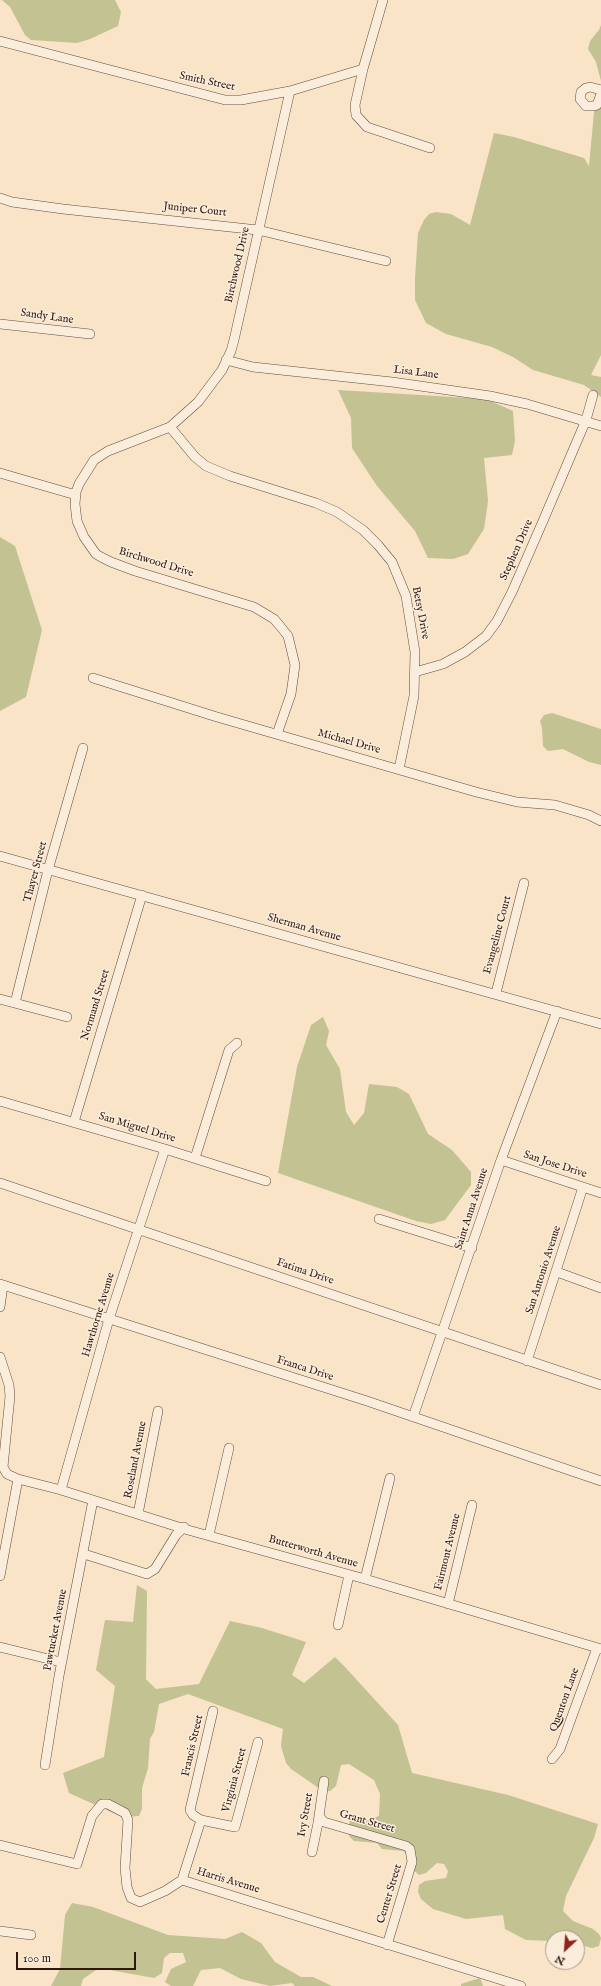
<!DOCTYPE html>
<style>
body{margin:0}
#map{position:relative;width:601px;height:1986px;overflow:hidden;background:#f9e4c7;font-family:"IM FELL English",serif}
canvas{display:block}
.north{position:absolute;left:545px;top:1930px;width:40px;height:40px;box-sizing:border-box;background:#fbeddb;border:1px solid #a9988a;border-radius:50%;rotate:206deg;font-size:11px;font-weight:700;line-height:16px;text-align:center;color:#2f1810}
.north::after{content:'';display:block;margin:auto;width:14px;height:18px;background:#8f2418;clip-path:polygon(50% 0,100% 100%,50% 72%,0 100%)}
.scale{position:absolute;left:16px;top:1952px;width:120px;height:18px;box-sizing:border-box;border:2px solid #2f1810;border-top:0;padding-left:5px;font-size:12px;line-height:14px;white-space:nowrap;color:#2f1810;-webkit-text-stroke:3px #fbeddb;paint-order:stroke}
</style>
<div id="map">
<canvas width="601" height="1986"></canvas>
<div class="north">N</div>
<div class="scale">100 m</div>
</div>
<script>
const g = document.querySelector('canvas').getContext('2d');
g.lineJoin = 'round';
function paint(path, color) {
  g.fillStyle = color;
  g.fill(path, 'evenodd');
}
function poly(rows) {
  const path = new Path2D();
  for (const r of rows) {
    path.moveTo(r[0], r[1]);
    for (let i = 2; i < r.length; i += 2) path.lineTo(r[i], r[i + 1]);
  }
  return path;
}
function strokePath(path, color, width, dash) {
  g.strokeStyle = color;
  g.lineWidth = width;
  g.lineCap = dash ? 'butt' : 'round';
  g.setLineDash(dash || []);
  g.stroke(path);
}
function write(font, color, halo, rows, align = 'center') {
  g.font = font + ' "IM FELL English",serif';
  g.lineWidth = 3;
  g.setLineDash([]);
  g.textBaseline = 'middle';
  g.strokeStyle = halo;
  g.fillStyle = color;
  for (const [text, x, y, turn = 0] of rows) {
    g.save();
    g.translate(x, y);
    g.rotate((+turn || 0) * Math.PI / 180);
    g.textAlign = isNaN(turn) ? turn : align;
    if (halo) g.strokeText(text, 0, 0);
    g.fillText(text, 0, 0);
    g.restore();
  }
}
paint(poly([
 [2,0,115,0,121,12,118,26,90,39,77,43,31,40,25,35,10,7],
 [601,25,601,81,596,62,588,49,590,41,599,30],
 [601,87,601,355,591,375,601,377,601,397,584,385,533,370,513,357,492,347,446,334,426,323,415,300,415,278,418,233,424,220,429,214,436,212,451,214,470,225,494,133,514,137,584,158,589,166,594,112],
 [338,390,486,399,513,411,515,441,512,455,484,458,488,501,484,529,468,554,453,559,428,558,415,531,377,486,352,448,351,418],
 [0,537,15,546,42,630,26,697,0,711],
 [552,713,601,729,601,765,589,762,563,749,548,751,543,746,542,728,540,721,544,715],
 [323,1017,329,1031,326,1045,340,1069,346,1112,354,1125,364,1113,369,1084,397,1087,409,1094,428,1134,452,1150,471,1172,471,1185,445,1220,431,1224,416,1221,278,1173,297,1067,311,1025],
 [137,1585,147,1591,146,1679,156,1689,199,1684,230,1621,262,1628,306,1642,292,1675,304,1683,335,1657,345,1667,398,1725,412,1773,508,1795,598,1824,594,1838,566,1896,563,1911,573,1921,593,1929,599,1934,601,1938,599,1946,592,1948,577,1944,577,1938,553,1938,553,1941,526,1940,505,1929,503,1915,466,1919,433,1909,421,1899,418,1892,419,1885,425,1881,446,1878,448,1871,444,1864,437,1863,426,1873,419,1875,408,1865,408,1857,404,1851,382,1849,377,1843,354,1841,349,1836,348,1828,350,1821,365,1821,379,1816,380,1794,374,1780,349,1764,341,1765,336,1786,330,1791,323,1791,291,1769,286,1763,281,1746,283,1729,188,1694,159,1704,154,1732,150,1739,148,1768,142,1788,142,1809,139,1816,122,1817,69,1793,63,1773,104,1757,115,1686,96,1670,105,1620,133,1622],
 [72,1903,93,1907,168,1935,225,1939,242,1932,261,1943,275,1962,301,1977,313,1977,332,1986,295,1986,292,1983,270,1986,241,1979,220,1968,201,1970,193,1986,171,1986,165,1982,171,1969,186,1962,183,1953,170,1953,164,1958,162,1973,154,1978,99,1968,83,1979,81,1986,51,1986,60,1969,65,1915],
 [480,1978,483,1986,461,1986,461,1984]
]), '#c2c292');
const minor = poly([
 [383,0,363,69,355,105,356,115,367,127,430,148],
 [0,41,225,100,241,100,290,91,363,69],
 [601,90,590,87,586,88,581,92,580,99,586,106,594,106,597,105,601,94],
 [0,198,12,202,63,209,258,230,386,261],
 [0,324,90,334],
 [226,360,253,367,392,382,490,396,527,404,601,426],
 [170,427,195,457,206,466,230,476,316,503,337,512,363,530,378,545,392,562,406,596,415,652,414,696,399,769],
 [0,473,76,495],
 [415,672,443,664,465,652,486,636,497,621,512,592,543,521,586,420,593,395],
 [93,678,217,717,476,792,517,802,555,805,589,815,601,821],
 [277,734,291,694,295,665,288,636,280,626,274,619,254,607,135,571,111,562,101,557,96,554,84,537,77,521,75,504,76,492,79,484,94,460,108,451,170,427,198,402,222,370,231,351,234,340,290,91],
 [0,856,601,1024],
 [496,993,524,883],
 [0,999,67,1017],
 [15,1003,48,870,83,748],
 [0,1101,165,1149,266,1181],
 [74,1122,142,895],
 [195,1158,229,1050,237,1043],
 [501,1160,601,1193],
 [0,1183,601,1385],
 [379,1219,472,1248],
 [557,1272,601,1288],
 [0,1284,367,1401,601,1481],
 [0,1307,3,1285],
 [0,1357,9,1385,10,1396,3,1467,7,1474,18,1479,61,1490,188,1530,365,1579,601,1649],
 [527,1361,583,1187],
 [413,1417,501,1160,557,1011],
 [61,1490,109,1319,165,1149],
 [138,1514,158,1411],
 [209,1535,229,1448],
 [84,1554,147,1574,155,1569,176,1535,184,1527],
 [0,1576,18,1479],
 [365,1579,390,1478],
 [448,1604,472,1505],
 [338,1625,349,1575],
 [0,1647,61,1662],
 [213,1711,190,1810,193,1815,201,1820,235,1827,258,1742],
 [552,1759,560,1749,597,1648],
 [45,1765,59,1676,93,1500],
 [319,1816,324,1822,406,1846,410,1849,412,1862,387,1945],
 [0,1845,77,1864,92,1816,102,1804,108,1804,125,1813,128,1820,125,1868,127,1887,131,1898,140,1902,165,1891,182,1880,521,1986],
 [312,1852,318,1823,324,1781],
 [182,1880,201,1820],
 [0,1931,31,1935]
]);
strokePath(minor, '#624b3e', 10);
strokePath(minor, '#fbeddb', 9);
write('11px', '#2f1810', '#fbeddb', [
 ["Smith Street",207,82,12],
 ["Juniper Court",195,210,6],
 ["Birchwood Drive",238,265,-77],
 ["Sandy Lane",47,317,8],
 ["Lisa Lane",416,373,7],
 ["Stephen Drive",517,550,-66],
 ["Birchwood Drive",156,563,17],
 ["Betsy Drive",420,613,79],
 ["Michael Drive",349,742,16],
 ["Thayer Street",36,872,-75],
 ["Sherman Avenue",304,928,16],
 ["Evangeline Court",498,935,-75],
 ["Normand Street",96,1005,-73],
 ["San Miguel Drive",137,1128,17],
 ["San Jose Drive",555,1165,18],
 ["Saint Anna Avenue",472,1209,-72],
 ["San Antonio Avenue",544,1270,-72],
 ["Fatima Drive",305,1272,19],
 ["Hawthorne Avenue",99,1315,-73],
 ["Franca Drive",305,1369,18],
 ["Roseland Avenue",136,1460,-79],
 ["Butterworth Avenue",313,1552,16],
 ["Fairmont Avenue",448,1552,-76],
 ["Pawtucket Avenue",56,1630,-79],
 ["Quenton Lane",565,1700,-70],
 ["Francis Street",193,1746,-77],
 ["Virginia Street",235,1780,-75],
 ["Ivy Street",306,1815,-80],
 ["Grant Street",367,1822,16],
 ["Harris Avenue",228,1881,17],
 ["Center Street",390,1894,-73]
]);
</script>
